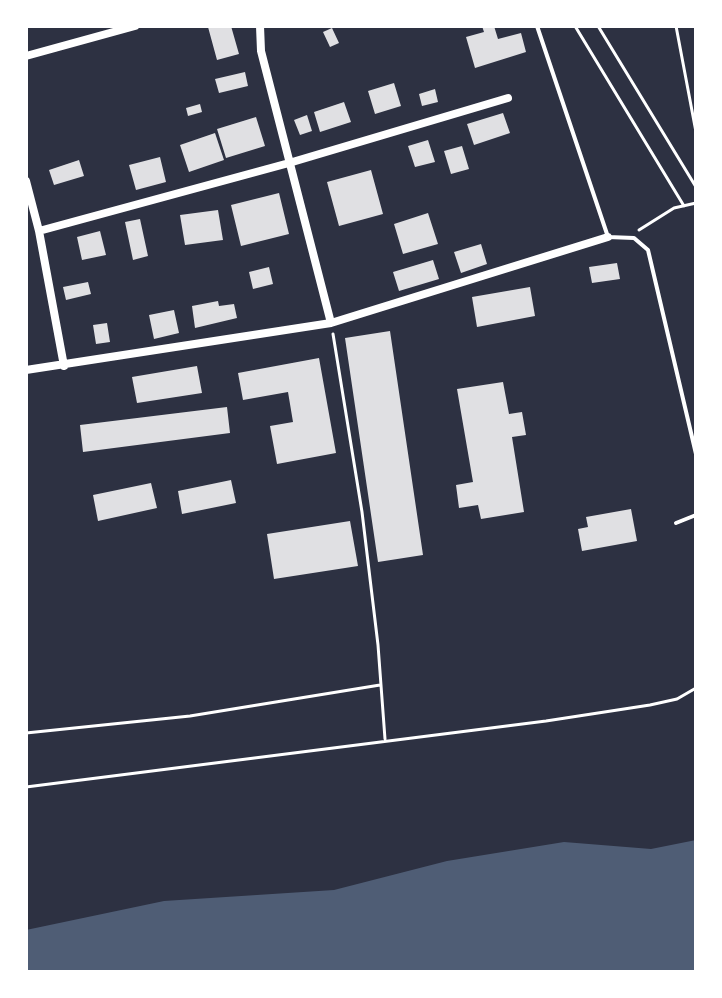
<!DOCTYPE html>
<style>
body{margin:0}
#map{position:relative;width:722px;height:998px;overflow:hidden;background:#2d3142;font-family:"Roboto Condensed",sans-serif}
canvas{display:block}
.frame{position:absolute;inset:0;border:28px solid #fff;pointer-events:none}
</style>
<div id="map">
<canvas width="722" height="998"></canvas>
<div class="frame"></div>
</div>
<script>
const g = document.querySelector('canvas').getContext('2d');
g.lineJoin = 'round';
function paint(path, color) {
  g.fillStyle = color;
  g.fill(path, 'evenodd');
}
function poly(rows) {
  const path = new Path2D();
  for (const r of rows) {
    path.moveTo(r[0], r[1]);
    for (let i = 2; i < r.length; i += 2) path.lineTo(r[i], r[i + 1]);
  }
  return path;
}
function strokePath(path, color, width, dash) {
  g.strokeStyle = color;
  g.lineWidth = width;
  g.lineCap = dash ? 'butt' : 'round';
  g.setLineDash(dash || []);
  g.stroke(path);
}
paint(poly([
 [696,840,696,972,26,972,26,930,164,901,334,890,447,861,564,842,651,849]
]), '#4f5d75');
paint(poly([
 [231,26,239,54,217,60,208,27],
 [482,26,494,26,498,39,521,33,526,52,475,68,466,37,484,32],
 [332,28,339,43,330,47,323,32],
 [245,72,248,86,219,93,215,79],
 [394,83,401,106,375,114,368,91],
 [435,89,438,102,422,106,419,94],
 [344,102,351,122,320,132,314,112],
 [200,104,202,112,188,116,186,108],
 [503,113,510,133,474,145,467,124],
 [307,115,312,131,300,135,294,120],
 [256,117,265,146,226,158,217,129],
 [215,133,224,160,189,172,180,145],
 [428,140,435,162,415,167,408,146],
 [462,146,469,169,451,174,444,151],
 [160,157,166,182,136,190,129,165],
 [79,160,84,176,54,185,49,170],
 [371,170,383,214,339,226,327,182],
 [279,193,289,234,241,246,231,205],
 [218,210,223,240,185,245,180,215],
 [428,213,438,244,403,254,394,224],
 [140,219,148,256,133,260,125,222],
 [100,231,106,255,82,260,77,237],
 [481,244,487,264,461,273,454,252],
 [433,260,439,279,399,291,393,272],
 [617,263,620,279,592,283,589,267],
 [269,267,273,284,253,289,249,272],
 [88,282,91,294,66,300,63,287],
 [530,287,535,316,477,327,472,297],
 [218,301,219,306,234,304,237,318,195,328,192,306],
 [174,310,179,333,154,339,149,315],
 [107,323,110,342,96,344,93,325],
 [390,331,423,555,378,562,345,338],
 [319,358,336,453,277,464,270,426,293,422,288,392,243,400,238,373],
 [197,366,202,393,137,403,132,377],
 [503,382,509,414,522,412,526,435,512,437,524,512,481,519,478,505,459,508,456,485,473,482,457,389],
 [227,407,230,433,83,452,80,425],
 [231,480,236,503,182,514,178,491],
 [151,483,157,508,98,521,93,495],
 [631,509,637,541,582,551,578,529,588,527,586,517],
 [350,521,358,566,274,579,267,534]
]), '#e0e0e3');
strokePath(poly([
 [575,26,684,206],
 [598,26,696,187],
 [676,26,696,132],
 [695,26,696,29],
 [639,230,674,208,696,203],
 [333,334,362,512,378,645,385,739],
 [26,733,190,716,380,685],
 [26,787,546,721,650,705,677,699,696,688]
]), '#fff', 3);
strokePath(poly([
 [537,26,608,237,634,238,648,250,696,454],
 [676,523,696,515]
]), '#fff', 4);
strokePath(poly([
 [260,26,261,51,331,323],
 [26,56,135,26],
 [26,181,39,231,64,366],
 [39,231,289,163,508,98],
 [26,370,331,323,608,237]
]), '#fff', 8);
</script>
